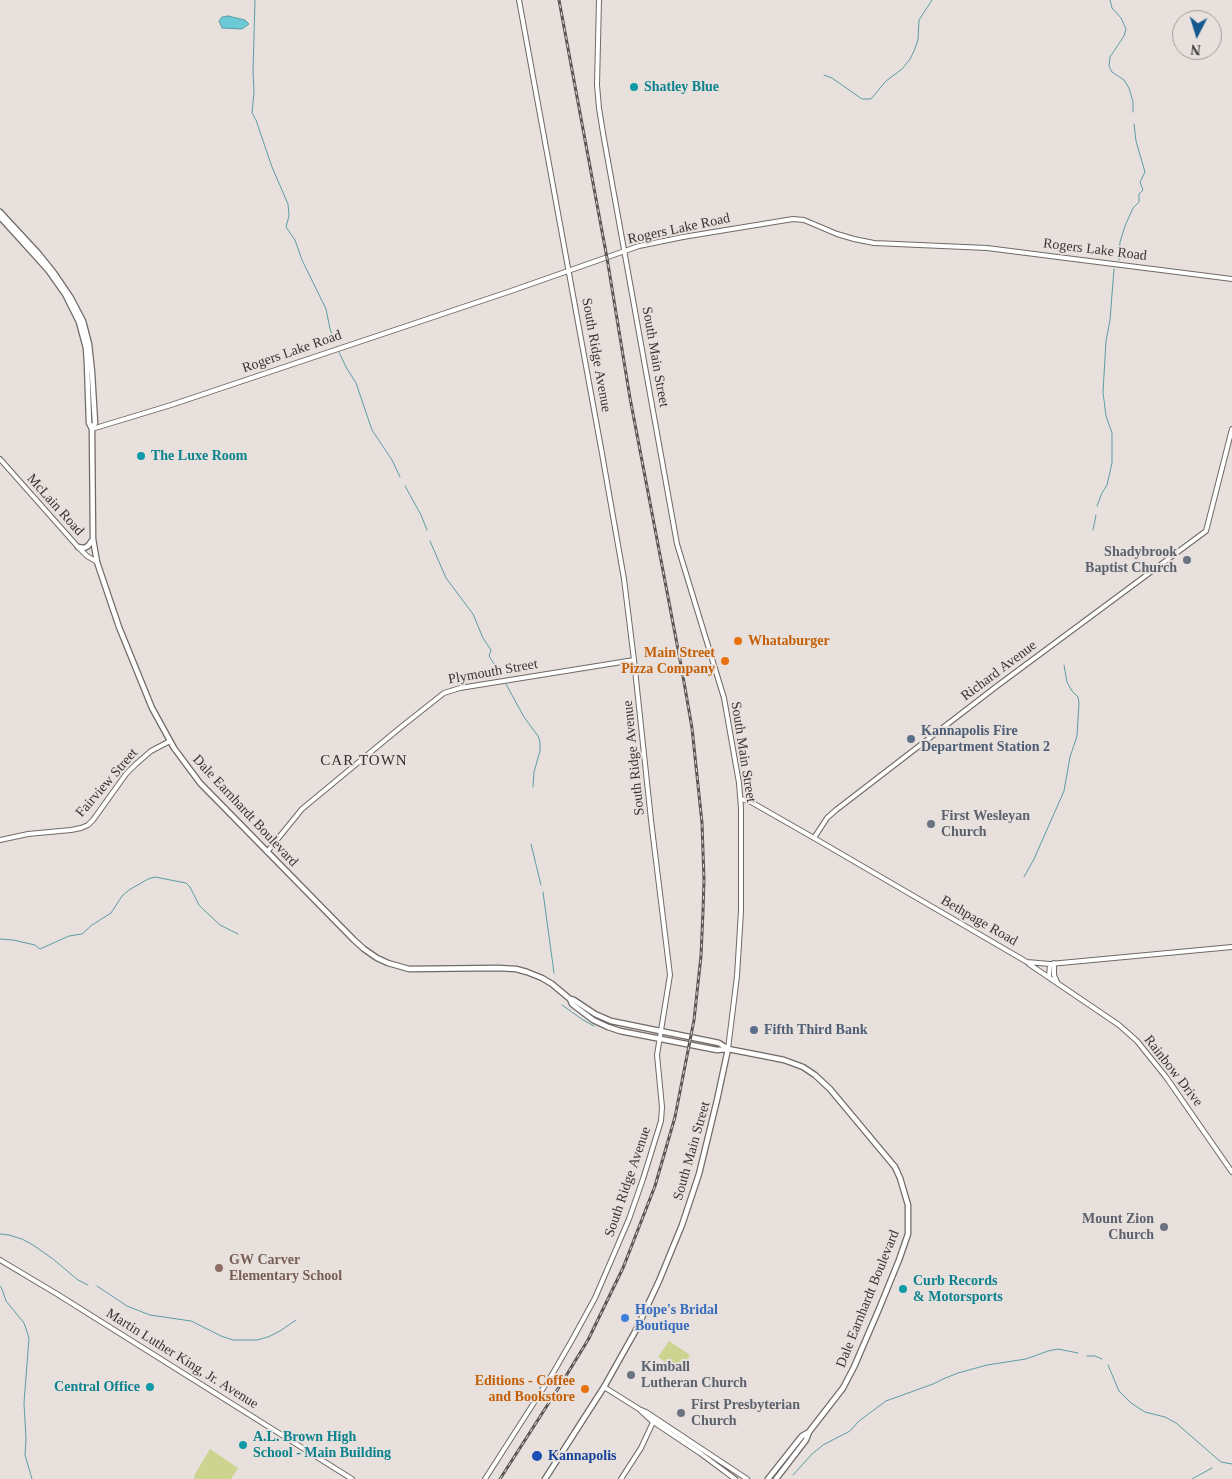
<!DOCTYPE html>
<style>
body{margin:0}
#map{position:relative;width:1232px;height:1479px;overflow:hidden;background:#e7e0dc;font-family:Georgia,serif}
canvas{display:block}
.north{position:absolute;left:1172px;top:10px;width:50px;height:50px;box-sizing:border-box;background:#e7e0dc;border:1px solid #a19b98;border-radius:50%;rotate:185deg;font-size:14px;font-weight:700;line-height:20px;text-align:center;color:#373432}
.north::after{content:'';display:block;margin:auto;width:18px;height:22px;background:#145a8f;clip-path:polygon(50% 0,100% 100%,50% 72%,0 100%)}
</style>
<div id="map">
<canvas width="1232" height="1479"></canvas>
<div class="north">N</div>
</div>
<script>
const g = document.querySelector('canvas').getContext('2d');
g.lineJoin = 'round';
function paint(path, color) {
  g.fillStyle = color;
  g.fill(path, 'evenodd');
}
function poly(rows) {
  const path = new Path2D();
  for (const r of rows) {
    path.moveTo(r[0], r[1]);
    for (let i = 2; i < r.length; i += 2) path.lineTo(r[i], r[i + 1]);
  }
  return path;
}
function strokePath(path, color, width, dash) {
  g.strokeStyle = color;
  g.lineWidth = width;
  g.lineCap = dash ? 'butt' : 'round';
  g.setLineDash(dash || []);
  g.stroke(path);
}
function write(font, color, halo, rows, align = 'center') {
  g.font = font + ' Georgia,serif';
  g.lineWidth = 4;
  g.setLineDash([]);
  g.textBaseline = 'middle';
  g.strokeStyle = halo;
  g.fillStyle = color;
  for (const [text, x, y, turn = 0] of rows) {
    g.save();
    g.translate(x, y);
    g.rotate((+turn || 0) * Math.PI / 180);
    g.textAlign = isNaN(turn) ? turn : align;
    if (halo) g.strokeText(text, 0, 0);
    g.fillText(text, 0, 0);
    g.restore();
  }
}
paint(poly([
 [669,1341,690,1355,679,1372,658,1357],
 [210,1449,238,1468,231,1479,194,1479,195,1474]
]), '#ccd490');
const water = poly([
 [228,16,245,20,249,24,242,29,222,28,219,21,222,17,228,16]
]);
paint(water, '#6ccad7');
strokePath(water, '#5c9da6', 1);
strokePath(poly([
 [255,0,253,71,254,92,252,113,256,120,272,167,288,204,289,216,286,227,295,240,302,260,326,309,330,329,335,341],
 [1110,0,1112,8,1121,18,1126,29,1124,36,1110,57,1109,66,1112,72,1124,80,1129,88,1133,102,1133,112],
 [824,75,832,78,862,99,871,99,886,81,902,69,910,59,914,51,918,40,919,20,932,0],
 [1119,260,1120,242,1125,226,1133,208,1139,202,1139,194,1143,190,1140,182,1145,172,1136,141,1134,124],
 [339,352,346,367,356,383,372,430,392,460,400,477],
 [405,486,421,515,427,530],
 [1097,506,1102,493,1107,485,1112,463,1112,433,1106,416,1103,392,1106,341,1110,320,1114,269],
 [1093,530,1096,515],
 [430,541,446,578,473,614,483,638,491,650,489,656,500,673],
 [506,684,524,717,538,736,540,742,540,751,534,772,533,787],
 [531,844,541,885],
 [1024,877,1034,859,1064,791,1070,757,1077,736,1079,703,1078,697,1072,691,1067,682,1064,665],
 [543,892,554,973],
 [0,939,13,940,35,945,40,949,69,936,82,934,92,925,111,913,122,896,129,890,148,879,155,877,186,883,190,887,199,905,204,910,220,925,238,934],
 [562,1005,583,1020,594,1026],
 [0,1234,9,1235,22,1239,33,1245,53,1259,78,1280,88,1285],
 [0,1286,2,1289,6,1301,24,1323,29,1338,24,1403,26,1439,25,1455,32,1479],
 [97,1286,127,1306,150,1315,191,1321,221,1336,233,1340,257,1340,268,1337,280,1331,296,1320],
 [1087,1356,1095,1356,1102,1359],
 [1108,1365,1119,1391,1131,1403,1145,1412,1165,1417,1176,1423,1221,1462,1232,1464],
 [793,1475,812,1454,823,1445,850,1431,859,1421,886,1401,933,1384,943,1379,958,1373,987,1365,1026,1359,1048,1351,1058,1349,1078,1353],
 [1192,1479,1212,1468]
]), '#5c9da6', 1);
const secondary = poly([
 [599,0,597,85,599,108,603,133,677,544,724,698,739,783,741,808,741,911,737,976,728,1049],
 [92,429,171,405,511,291,639,246,683,237,793,219,804,220,837,234,854,239,874,243,987,248,1232,279],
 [0,459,78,547,87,556,97,562],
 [741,799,751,802,814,838,1027,962,1050,964,1232,947],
 [814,838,827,818,836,810,997,686,1206,531,1232,429],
 [0,840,28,834,71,830,81,828,88,825,93,820,126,774,136,764,151,751,170,741],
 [267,852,302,809,401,727,444,693,460,688,634,660],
 [1054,963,1054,975,1057,982],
 [1029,964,1119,1025,1137,1041,1166,1077,1232,1172],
 [1049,977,1050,964],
 [0,1260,57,1294,352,1479],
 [604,1387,639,1409,646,1412,747,1479],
 [641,1411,652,1421,700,1453,735,1479],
 [485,1479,553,1373,572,1340,595,1298,629,1219,643,1179,661,1121,662,1107,657,1055,670,975,651,820,634,660,624,579,601,448,519,0],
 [621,1479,641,1448,654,1420]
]);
const primary = poly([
 [0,212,38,253,54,273,71,298,83,321,89,344,92,372,95,423,92,429],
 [0,217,48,270,65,294,79,322,86,348,87,364,89,423,92,429,93,539,97,562,119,627,152,708,174,748,200,783,354,940,364,949,377,958,388,963,409,969,498,968,516,969,527,972,542,978,552,984,570,999,574,1000,595,1014,611,1021,719,1043,728,1049],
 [78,547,84,548,88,546,93,539],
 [570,999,572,1004,593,1020,608,1027,620,1031,717,1050,728,1049,764,1056,784,1060,803,1067,815,1075,830,1089,895,1167,900,1178,908,1205,908,1234,899,1260,879,1309,854,1367,843,1388,809,1432,806,1440,776,1479],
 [545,1479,604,1387,636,1330,659,1281,682,1225,699,1174,717,1100,728,1049],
 [768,1479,802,1436,809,1432]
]);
strokePath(secondary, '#706a67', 6);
strokePath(primary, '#706a67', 7);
strokePath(secondary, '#fff', 4);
strokePath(primary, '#fff', 4.5);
const rail = poly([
 [500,1479,561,1384,588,1340,623,1268,655,1186,675,1117,694,1020,701,956,703,911,704,880,702,823,692,728,681,665,630,398,607,258,559,0]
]);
strokePath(rail, '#595553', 3);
strokePath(rail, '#e7e0dc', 1, [4]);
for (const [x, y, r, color] of [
 [634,87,5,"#0f9aa8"],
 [141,456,5,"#0f9aa8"],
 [1187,560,5,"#6b7280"],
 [738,641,5,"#e8710a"],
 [725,661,5,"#e8710a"],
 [911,739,5,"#5c6f8a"],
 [931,824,5,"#6b7280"],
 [754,1030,5,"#5c6f8a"],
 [1164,1227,5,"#6b7280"],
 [219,1268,5,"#8d6e63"],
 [903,1289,5,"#0f9aa8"],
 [625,1318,5,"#3f7fe0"],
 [631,1375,5,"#6b7280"],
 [150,1387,5,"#0f9aa8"],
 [585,1389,5,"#e8710a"],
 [681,1413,5,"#6b7280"],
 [243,1445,5,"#0f9aa8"],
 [537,1456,6,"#1a4fb4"]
]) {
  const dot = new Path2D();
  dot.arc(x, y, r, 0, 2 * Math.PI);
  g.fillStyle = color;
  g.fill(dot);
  strokePath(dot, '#e7e0dc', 2);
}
write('bold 14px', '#0d838f', '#e7e0dc', [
 ["Shatley Blue",644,87],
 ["The Luxe Room",151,456],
 ["Curb Records",913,1281],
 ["& Motorsports",913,1297],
 ["Central Office",140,1387,"right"],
 ["A.L. Brown High",253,1437],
 ["School - Main Building",253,1453]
], 'left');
write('14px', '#373432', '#e7e0dc', [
 ["Rogers Lake Road",679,229,-12],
 ["Rogers Lake Road",1095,250,7],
 ["Rogers Lake Road",292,352,-19],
 ["South Ridge Avenue",596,355,80],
 ["South Main Street",655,357,80],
 ["McLain Road",55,505,48],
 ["Richard Avenue",999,671,-37],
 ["Plymouth Street",493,672,-10],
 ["South Main Street",743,752,81],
 ["South Ridge Avenue",634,758,-96],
 ["Fairview Street",107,783,-49],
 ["Dale Earnhardt Boulevard",245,811,47],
 ["Bethpage Road",979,921,30],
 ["Rainbow Drive",1173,1071,52],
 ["South Main Street",692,1151,-74],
 ["South Ridge Avenue",628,1182,-71],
 ["Dale Earnhardt Boulevard",868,1299,-68],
 ["Martin Luther King, Jr. Avenue",182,1359,32]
]);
write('bold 14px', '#5b616d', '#e7e0dc', [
 ["Shadybrook",1177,552,"right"],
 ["Baptist Church",1177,568,"right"],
 ["First Wesleyan",941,816],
 ["Church",941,832],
 ["Mount Zion",1154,1219,"right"],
 ["Church",1154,1235,"right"],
 ["Kimball",641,1367],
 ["Lutheran Church",641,1383],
 ["First Presbyterian",691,1405],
 ["Church",691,1421]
], 'left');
write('bold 14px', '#c56008', '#e7e0dc', [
 ["Whataburger",748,641,"left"],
 ["Main Street",715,653],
 ["Pizza Company",715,669],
 ["Editions - Coffee",575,1381],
 ["and Bookstore",575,1397]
], 'right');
write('bold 14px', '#4e5e75', '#e7e0dc', [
 ["Kannapolis Fire",921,731],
 ["Department Station 2",921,747],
 ["Fifth Third Bank",764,1030]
], 'left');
write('bold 14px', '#785e54', '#e7e0dc', [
 ["GW Carver",229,1260],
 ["Elementary School",229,1276]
], 'left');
write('bold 14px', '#366cbe', '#e7e0dc', [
 ["Hope's Bridal",635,1310],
 ["Boutique",635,1326]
], 'left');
write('bold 14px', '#164399', '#e7e0dc', [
 ["Kannapolis",548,1456]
], 'left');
g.letterSpacing = '1px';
write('15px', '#342f2c', '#e7e0dc', [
 ["CAR TOWN",364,761]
]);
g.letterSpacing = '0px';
</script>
